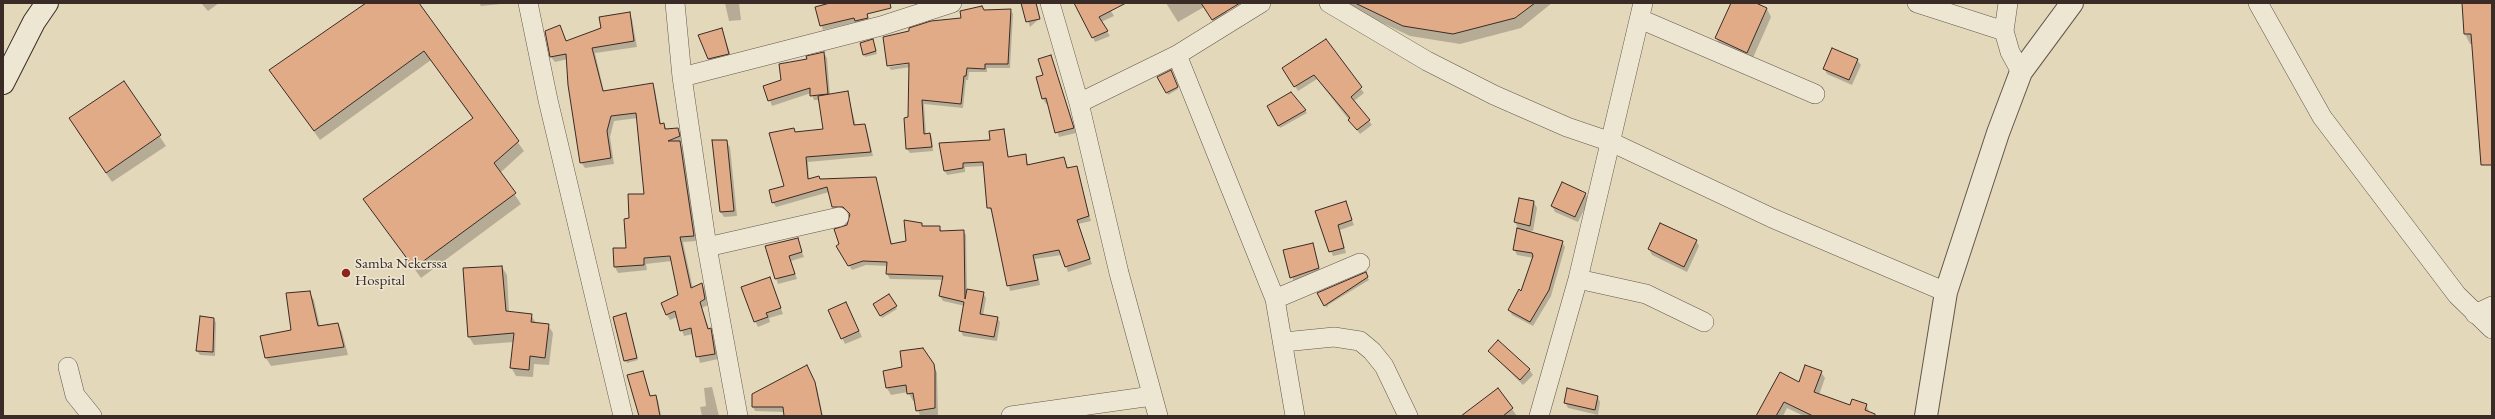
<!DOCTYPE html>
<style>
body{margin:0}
#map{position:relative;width:2495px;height:419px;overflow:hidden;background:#e4d8bb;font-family:"EB Garamond",serif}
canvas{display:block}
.frame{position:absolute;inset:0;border:4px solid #3a2b26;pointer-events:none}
</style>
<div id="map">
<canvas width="2495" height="419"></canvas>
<div class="frame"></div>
</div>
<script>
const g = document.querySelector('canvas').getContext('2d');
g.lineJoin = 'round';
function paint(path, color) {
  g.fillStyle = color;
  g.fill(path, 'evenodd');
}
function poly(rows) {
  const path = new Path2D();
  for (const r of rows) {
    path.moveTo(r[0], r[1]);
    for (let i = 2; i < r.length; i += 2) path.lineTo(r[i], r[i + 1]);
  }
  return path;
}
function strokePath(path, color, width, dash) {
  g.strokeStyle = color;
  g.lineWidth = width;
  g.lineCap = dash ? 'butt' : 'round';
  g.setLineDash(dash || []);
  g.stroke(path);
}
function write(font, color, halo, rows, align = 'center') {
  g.font = font + ' "EB Garamond",serif';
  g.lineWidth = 3;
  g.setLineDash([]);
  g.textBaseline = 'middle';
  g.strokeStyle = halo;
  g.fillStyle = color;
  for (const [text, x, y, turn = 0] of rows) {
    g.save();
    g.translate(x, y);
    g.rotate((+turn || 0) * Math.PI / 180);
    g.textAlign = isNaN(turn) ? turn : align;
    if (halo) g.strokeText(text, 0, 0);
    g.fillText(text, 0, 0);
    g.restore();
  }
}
paint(poly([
 [201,3,219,3,208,11],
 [367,3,418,3,524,151,500,173,521,204,421,278,364,199,473,119,431,60,320,140,271,71],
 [479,3,511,3,481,6],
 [725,3,739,3,741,20,729,21],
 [822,3,864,3,870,23,858,25,856,22,823,30,816,8,823,6],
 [1022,3,1035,3,1040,18,1030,27],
 [1079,3,1124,3,1111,11,1114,16,1101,22,1110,36,1095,42],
 [1166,3,1221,3,1229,16,1216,25,1204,7,1178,22],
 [1345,3,1552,3,1521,28,1460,44,1410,36,1349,7],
 [1732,3,1753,3,1767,9,1771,17,1752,60,1721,46,1716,38],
 [2463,3,2492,3,2492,150,2473,44,2470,44,2465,34],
 [1010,10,1013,14,1010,68,987,68,987,72,969,72,968,80,966,80,963,108,924,104,926,135,930,134,932,138,933,151,910,153,907,149,910,67,891,70,889,67,914,63,913,62,888,66,885,38,962,19,984,11],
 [629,13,632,19,637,47,595,53,604,92,652,85,655,90,661,124,664,124,667,130,678,129,681,135,682,142,680,143,683,147,697,241,683,242,693,289,702,284,705,290,708,305,702,308,709,329,713,335,718,359,700,363,693,334,684,336,677,317,670,320,667,315,662,303,679,296,672,261,646,264,647,270,618,273,615,267,614,249,627,248,630,219,645,195,638,118,614,121,610,137,614,164,585,168,581,162,568,59,555,62,551,57,546,31,566,42,602,28],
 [722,29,732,59,712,64,708,59],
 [873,40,877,54,865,57,864,54],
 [1326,41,1364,93,1354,101,1372,125,1360,134,1317,79,1298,91,1283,68],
 [824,53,827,58,830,95,847,92,856,126,865,125,867,130,873,156,808,162,809,180,876,178,892,244,907,242,921,224,923,227,939,227,942,232,963,231,966,235,967,290,983,293,986,298,983,316,997,318,1000,322,997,341,963,336,961,331,965,306,943,301,940,296,943,280,890,279,887,274,888,266,866,265,852,270,837,246,840,245,850,215,846,211,836,212,829,192,776,207,773,202,785,186,794,130,795,133,824,130,820,100,814,100,811,93,772,106,765,86,782,81,808,59],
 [1051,56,1076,133,1059,137,1048,103,1046,104,1043,99,1044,76],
 [1857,60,1861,65,1852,85,1827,74,1824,68],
 [1172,74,1178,89,1168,95,1159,77],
 [124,83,166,146,112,182,76,129],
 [1291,93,1307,113,1280,128,1268,106],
 [1003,130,1009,158,1025,155,1029,166,1064,158,1068,168,1076,167,1091,221,1078,224,1092,264,1068,272,1062,255,1035,259,1040,285,1010,291,993,212,988,207,985,166,965,167,965,172,947,175,945,171,991,141],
 [726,141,730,147,737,216,724,217,720,211],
 [1585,194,1589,200,1578,222,1555,212,1552,206],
 [1345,202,1354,225,1340,230,1346,253,1333,256,1316,212],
 [1534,202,1537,208,1533,231,1520,230,1562,242,1565,247,1551,296,1533,326,1512,315,1509,310,1522,292,1534,258,1517,255,1514,249,1518,228,1515,222],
 [797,239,804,257,791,261,797,279,778,284,766,247],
 [1696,241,1699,246,1687,272,1652,255,1649,249],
 [1312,244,1321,274,1294,283,1285,250],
 [502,267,507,275,509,313,531,315,536,323,548,325,553,333,549,365,534,364,533,377,516,376,511,367,514,342,474,345,469,337],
 [1365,273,1369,280,1328,305,1327,308,1318,294],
 [772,284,783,314,769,318,770,322,758,327,755,321],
 [309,292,314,300,320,327,338,324,342,332,348,355,271,366,266,358,261,337,293,331],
 [889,296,897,309,882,318,874,305],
 [849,309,862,337,845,344,829,311],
 [626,315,638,360,627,363,625,360],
 [214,319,216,323,215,356,200,355,197,351],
 [1489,351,1529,369,1533,375,1523,385],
 [933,365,937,373,938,415,920,416,915,400,913,401,908,392,891,395,887,388],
 [809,371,817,388,823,416,785,416,784,412,755,411,753,407],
 [643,372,651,397,655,396,658,400,661,416,640,416],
 [1821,372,1825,378,1819,395,1851,406,1866,405,1869,411,1868,416,1804,416,1787,408,1783,416,1759,416,1800,384],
 [712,387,719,416,702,416,700,407,706,406,704,388],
 [1498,389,1517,416,1463,416],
 [1597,396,1600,402,1598,415,1568,408,1565,402]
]), '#0003');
const building = poly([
 [366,3,419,3,519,141,494,163,516,193,414,268,363,199,473,118,424,51,314,131,269,70,366,3],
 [830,3,890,3,891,8,867,14,868,18,855,21,854,18,820,26,815,7,830,3],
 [1021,3,1036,3,1040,19,1026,22,1021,3],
 [1074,3,1126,3,1099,17,1108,31,1092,38,1074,3],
 [1201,3,1240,3,1212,20,1201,3],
 [1355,3,1535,3,1515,18,1453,34,1403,26,1355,3],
 [1731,3,1756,3,1767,8,1747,53,1715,38,1731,3],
 [2462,3,2492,3,2492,165,2481,165,2471,34,2464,34,2462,3],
 [982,6,984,10,1011,9,1008,64,985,64,985,69,967,68,966,76,964,76,961,104,922,100,924,134,930,133,932,147,906,149,904,118,908,117,909,63,887,66,883,37,909,31,909,28,931,21,961,18,960,11,982,6],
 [630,12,634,41,592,48,603,91,653,83,660,124,664,123,665,129,678,128,680,136,668,141,680,141,694,236,680,237,691,288,702,283,705,299,700,302,708,329,711,328,715,354,696,357,691,328,680,331,675,311,666,315,661,303,678,295,670,256,644,258,644,265,614,267,613,248,626,248,624,219,629,218,628,194,644,194,636,113,611,116,607,131,611,158,580,163,568,85,566,54,550,57,545,31,560,25,566,41,601,28,599,17,630,12],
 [722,28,729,54,708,59,698,35,722,28],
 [873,39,876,51,863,55,860,43,873,39],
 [1326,39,1362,87,1351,97,1370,120,1357,130,1348,120,1350,118,1314,75,1294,87,1282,68,1326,39],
 [1832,48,1858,59,1849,80,1823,69,1832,48],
 [824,52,828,94,810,96,810,88,768,101,763,86,781,80,779,64,807,59,806,56,824,52],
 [1051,55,1074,128,1055,133,1046,98,1042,99,1036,77,1043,75,1038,59,1051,55],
 [1171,70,1178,87,1166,93,1157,77,1171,70],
 [124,81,161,135,106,173,69,118,124,81],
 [848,91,854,125,865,124,871,152,806,157,808,179,819,176,820,179,876,177,891,244,906,241,904,220,922,223,922,226,940,226,940,231,964,230,965,299,967,289,984,292,980,314,998,317,994,337,959,331,964,302,939,296,943,276,886,274,887,262,863,261,848,266,836,246,839,244,834,229,847,225,850,214,843,207,832,207,827,187,772,203,769,190,784,186,769,133,794,128,795,132,823,129,818,96,848,91],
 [1291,92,1306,110,1278,126,1267,106,1291,92],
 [1004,129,1008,157,1026,154,1027,165,1064,157,1067,168,1077,166,1089,216,1077,220,1090,259,1065,267,1059,250,1033,255,1038,280,1007,286,991,208,987,208,983,162,963,163,963,168,944,171,939,143,990,140,989,131,1004,129],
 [712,140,727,140,734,211,720,212,712,140],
 [1562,182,1586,193,1575,217,1551,206,1562,182],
 [1519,198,1534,201,1530,226,1514,222,1519,198],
 [1346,201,1352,220,1338,225,1344,248,1329,252,1315,211,1346,201],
 [1660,223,1697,240,1684,267,1648,249,1660,223],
 [1517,228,1563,241,1549,290,1530,322,1508,310,1519,289,1521,291,1533,256,1532,253,1513,250,1517,228],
 [798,238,802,252,789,256,795,274,775,279,765,246,798,238],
 [1313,243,1319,268,1290,278,1283,250,1313,243],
 [502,266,506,311,532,314,531,322,549,324,545,358,530,356,529,370,510,368,514,333,468,337,463,268,502,266],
 [1366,272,1368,277,1324,306,1317,293,1366,272],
 [770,277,781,308,766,313,768,317,754,322,741,287,770,277],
 [310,291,318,326,338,323,344,347,265,358,260,336,291,330,286,293,310,291],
 [889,294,897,306,880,316,873,304,889,294],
 [846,302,859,331,841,339,828,310,846,302],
 [626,313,637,358,624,361,613,317,626,313],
 [200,316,214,318,213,352,196,351,200,316],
 [1498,340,1530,369,1520,380,1488,351,1498,340],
 [923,348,934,364,935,371,935,408,916,411,913,393,907,394,906,385,886,388,883,371,902,367,900,351,923,348],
 [807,365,815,382,822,416,784,416,783,407,752,407,752,394,807,365],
 [1805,365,1822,371,1814,392,1850,405,1852,399,1867,404,1865,410,1875,414,1875,416,1813,416,1784,402,1776,416,1756,416,1780,372,1799,382,1805,365],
 [643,371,650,396,656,395,660,416,639,416,627,375,643,371],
 [1498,388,1513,408,1503,416,1461,416,1498,388],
 [1567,388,1598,396,1595,410,1564,403,1567,388]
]);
paint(building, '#e0ab86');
strokePath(building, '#3a2b26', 1);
const minor = poly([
 [528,3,548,100,623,416],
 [675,3,682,77,707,247,738,416],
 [1050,3,1079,103,1119,273,1158,416],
 [1329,3,1427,61,1494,95,1567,127,1611,142,1772,218,1946,292],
 [1917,3,2004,31],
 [2008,3,2004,31,2010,52,2021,72],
 [2258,3,2322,117,2457,295,2492,329],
 [1640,19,1815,94],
 [1177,55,1275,299,1295,416],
 [682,77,881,26,952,3],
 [1079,103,1177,55,1261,3],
 [707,247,839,217],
 [1578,279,1646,294,1704,322],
 [1275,299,1360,263],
 [2475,314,2492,306],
 [1284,342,1334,337,1360,341,1372,351,1384,366,1408,416],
 [68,367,75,395,92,416],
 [1011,416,1152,396],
 [1539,416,1578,279,1643,3]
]);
const tertiary = poly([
 [1926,416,1946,292,1998,133,2021,72,2072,3]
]);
const secondary = poly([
 [3,83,34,22,47,3]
]);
strokePath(minor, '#64564b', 20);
strokePath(tertiary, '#64564b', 24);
strokePath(secondary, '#3a2b26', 24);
strokePath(minor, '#ede6d3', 19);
strokePath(tertiary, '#ede6d3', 22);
strokePath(secondary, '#ede6d3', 22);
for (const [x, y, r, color] of [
 [346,273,5,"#8f2418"]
]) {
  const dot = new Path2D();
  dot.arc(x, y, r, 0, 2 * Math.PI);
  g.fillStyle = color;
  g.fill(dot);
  strokePath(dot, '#ede6d3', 1.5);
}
write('15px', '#3a2b26', '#ede6d3', [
 ["Samba Nekerssa",355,264],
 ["Hospital",355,281]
], 'left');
</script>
